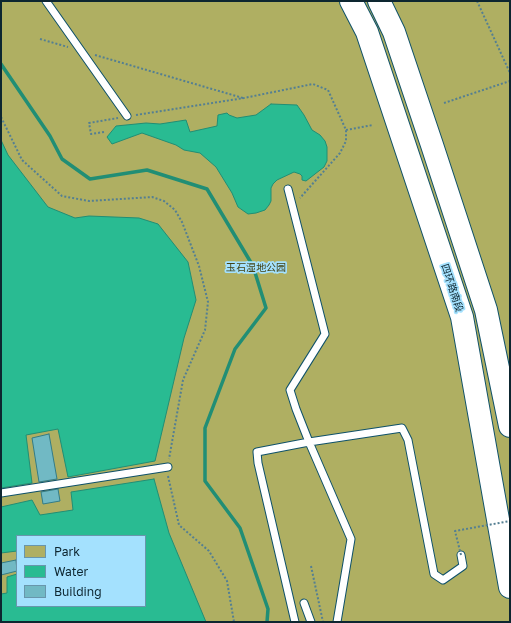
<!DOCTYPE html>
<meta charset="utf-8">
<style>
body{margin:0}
#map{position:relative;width:511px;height:623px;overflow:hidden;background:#97d4f0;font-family:"Golos Text",sans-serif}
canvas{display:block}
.frame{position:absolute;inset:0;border:2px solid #0d2630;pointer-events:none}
.legend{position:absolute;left:16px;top:535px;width:130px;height:72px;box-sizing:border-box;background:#a4e1fe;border:1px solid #6896ac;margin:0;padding:5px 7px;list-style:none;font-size:12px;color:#0d2630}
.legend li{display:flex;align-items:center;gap:8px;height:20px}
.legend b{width:20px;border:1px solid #6896ac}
</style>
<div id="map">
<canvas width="511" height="623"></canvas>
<div class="frame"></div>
<ul class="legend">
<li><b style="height:11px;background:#afaf62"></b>Park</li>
<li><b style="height:11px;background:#29bb92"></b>Water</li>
<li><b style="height:11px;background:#71b9c4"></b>Building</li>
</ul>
</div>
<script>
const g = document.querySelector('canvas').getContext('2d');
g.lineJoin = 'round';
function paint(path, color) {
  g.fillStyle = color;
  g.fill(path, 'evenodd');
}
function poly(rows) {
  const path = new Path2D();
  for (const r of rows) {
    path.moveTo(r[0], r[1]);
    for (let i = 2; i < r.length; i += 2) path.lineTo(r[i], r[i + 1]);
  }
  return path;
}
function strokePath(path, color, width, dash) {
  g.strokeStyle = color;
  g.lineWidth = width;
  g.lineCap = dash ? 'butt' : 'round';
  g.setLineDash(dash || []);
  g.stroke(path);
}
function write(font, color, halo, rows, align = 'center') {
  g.font = font + ' "Golos Text","Noto Sans SC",sans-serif';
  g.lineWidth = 3.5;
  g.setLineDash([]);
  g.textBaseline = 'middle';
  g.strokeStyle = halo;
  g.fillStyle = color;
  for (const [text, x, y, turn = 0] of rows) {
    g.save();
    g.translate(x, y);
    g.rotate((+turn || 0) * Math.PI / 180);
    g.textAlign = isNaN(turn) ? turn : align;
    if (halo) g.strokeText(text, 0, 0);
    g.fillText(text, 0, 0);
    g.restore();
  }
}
paint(poly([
 [1,1,510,1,510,622,1,622],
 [17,536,145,536,145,606,17,606]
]), '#afaf62');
const water = poly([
 [271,104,297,105,304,115,312,130,320,135,325,141,327,147,327,161,324,167,306,181,302,180,302,176,300,174,294,172,277,180,273,184,271,188,271,201,269,205,265,210,256,213,248,214,238,207,232,193,216,167,200,153,184,150,176,145,142,133,112,144,107,137,116,126,146,123,160,124,186,120,190,132,217,126,218,115,227,113,229,115,237,118,256,115,271,104],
 [1,140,8,155,48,207,75,218,89,216,139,218,158,224,188,262,196,300,184,338,155,461,68,477,58,429,26,435,32,483,1,488,1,140],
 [154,479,169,533,206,622,1,622,1,594,7,593,7,577,17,574,17,606,145,606,145,536,17,536,17,551,1,553,1,507,32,500,40,515,73,510,71,492,154,479]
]);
paint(water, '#29bb92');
strokePath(water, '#218e75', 1);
strokePath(poly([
 [1,64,50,136,62,159,90,179,147,170,207,189,253,266,266,308,235,349,205,428,205,481,240,528,268,609,267,622]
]), '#218e75', 3.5);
const building = poly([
 [49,434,57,479,39,482,32,438,49,434],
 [58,489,60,501,43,504,41,492,58,489],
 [16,560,17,571,1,575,1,563,16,560]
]);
paint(building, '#71b9c4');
strokePath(building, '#337c87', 1);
const service = poly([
 [46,1,127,116],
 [288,189,325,334,290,390,296,409,309,442,351,539,337,622],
 [1,493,168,467],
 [304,603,311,622],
 [295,622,258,463,257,452,309,442,402,428,408,440,434,574,443,580,463,566,461,555]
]);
const motorway = poly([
 [351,1,367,32,462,317,510,587],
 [379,1,394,32,432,145,486,310,510,426]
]);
strokePath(service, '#0f5169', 9);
strokePath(motorway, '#0f5169', 24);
strokePath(poly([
 [477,1,510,73],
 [40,39,68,47],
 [95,55,243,98],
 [444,103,510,81],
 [136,115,244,98,313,84,328,90,346,130,346,141,340,153,300,198],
 [1,117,22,160,62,196,89,201,152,197,164,201,175,210,182,222,199,266,208,302,205,330,183,380,169,459],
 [346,130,373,125],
 [104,132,91,134,89,123,118,118],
 [168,476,179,525,209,551,227,581,234,622],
 [311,566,323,622]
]), '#547f92', 2, [2, 2]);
strokePath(service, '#fff', 7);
strokePath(motorway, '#fff', 22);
strokePath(poly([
 [461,555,455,531,510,521]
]), '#547f92', 2, [2, 2]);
write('10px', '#424214', '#a4e1fe', [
 ["玉石湿地公园",256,268]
]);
write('10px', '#0d2630', '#a4e1fe', [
 ["四环路南段",452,288,72]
]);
</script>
